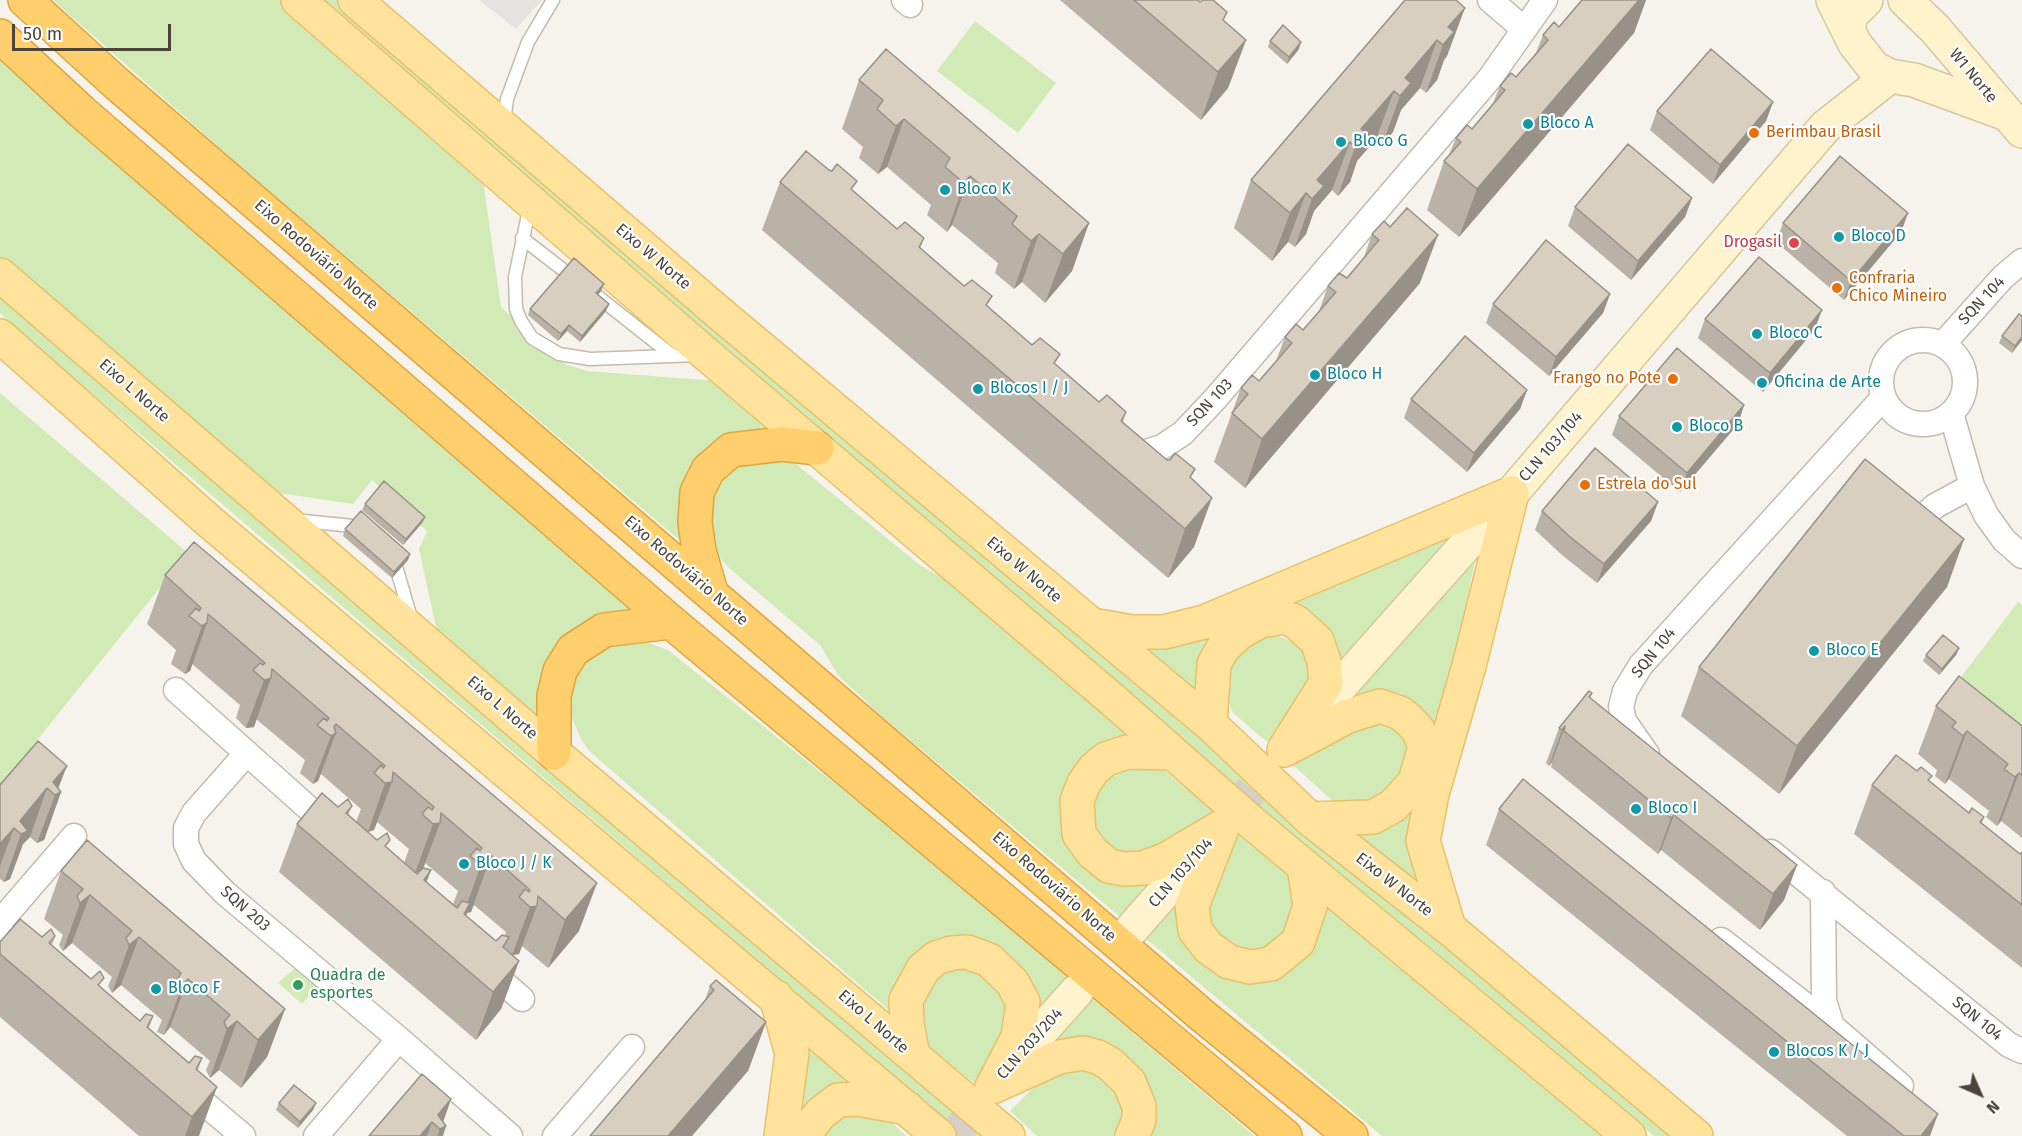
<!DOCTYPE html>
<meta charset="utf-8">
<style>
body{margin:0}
#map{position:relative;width:2022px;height:1136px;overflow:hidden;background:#f6f3ec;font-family:"Fira Sans",sans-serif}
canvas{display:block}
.north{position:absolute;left:1950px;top:1064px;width:60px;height:60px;-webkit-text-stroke:4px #fff;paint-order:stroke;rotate:135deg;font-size:16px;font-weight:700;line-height:24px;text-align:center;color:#4b4439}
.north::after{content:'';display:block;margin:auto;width:21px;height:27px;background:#4b4439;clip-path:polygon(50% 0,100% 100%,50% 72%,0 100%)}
.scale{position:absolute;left:12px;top:24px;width:159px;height:27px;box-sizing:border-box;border:3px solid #4b4439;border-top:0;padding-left:8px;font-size:18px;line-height:21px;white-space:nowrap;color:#4b4439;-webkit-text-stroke:4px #fff;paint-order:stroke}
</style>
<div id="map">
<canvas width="2022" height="1136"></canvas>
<div class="north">N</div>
<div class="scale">50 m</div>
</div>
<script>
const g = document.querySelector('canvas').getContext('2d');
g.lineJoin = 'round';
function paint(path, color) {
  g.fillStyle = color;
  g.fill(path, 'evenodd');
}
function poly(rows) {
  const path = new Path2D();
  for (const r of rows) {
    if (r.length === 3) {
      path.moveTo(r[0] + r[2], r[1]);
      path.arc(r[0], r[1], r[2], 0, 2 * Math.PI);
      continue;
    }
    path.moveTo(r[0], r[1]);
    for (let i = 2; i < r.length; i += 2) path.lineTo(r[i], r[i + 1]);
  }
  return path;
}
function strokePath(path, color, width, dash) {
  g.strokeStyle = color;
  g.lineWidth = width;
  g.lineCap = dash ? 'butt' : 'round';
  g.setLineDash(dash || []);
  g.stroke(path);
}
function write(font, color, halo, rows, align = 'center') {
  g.font = font + ' "Fira Sans",sans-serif';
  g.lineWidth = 4.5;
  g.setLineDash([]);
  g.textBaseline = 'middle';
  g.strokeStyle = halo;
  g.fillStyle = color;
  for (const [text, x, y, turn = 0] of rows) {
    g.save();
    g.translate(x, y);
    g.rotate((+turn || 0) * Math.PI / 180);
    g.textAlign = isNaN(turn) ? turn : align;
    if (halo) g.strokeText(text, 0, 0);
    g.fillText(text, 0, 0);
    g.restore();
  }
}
paint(poly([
 [53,0,291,0,482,173,501,307,565,364,587,371,718,381,784,432,760,429,736,436,684,544,239,165],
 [317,0,340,0,1679,1136,1654,1136,1456,973,1017,601],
 [975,21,1056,83,1018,133,937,71],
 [0,55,649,618,594,627,551,732,438,636,419,549,427,531,372,480,353,504,273,492,0,260],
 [0,292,986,1136,964,1136,27,338,0,313],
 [0,393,188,553,0,786],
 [740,459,790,459,921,566,973,594,1149,746,1107,752,1077,838,1162,874,1126,922,877,712,838,675,820,645,729,568,710,547,704,522,717,479],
 [1465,528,1328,688,1328,658,1257,616,1207,709,1125,641],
 [1478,547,1432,769,1432,901,1340,822,1351,825,1427,758,1364,694,1352,694],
 [2018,602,2022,605,2022,734,1955,685],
 [1256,634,1278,636,1296,643,1307,651,1318,672,1291,720,1267,742,1233,713,1221,684,1223,666],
 [643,641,668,650,953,878,1074,982,1031,1033,967,946,899,1019,589,751,581,739,571,716,569,692,578,672,589,659,612,644],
 [1376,723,1403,735,1412,744,1407,776,1370,804,1336,804,1293,765,1339,731],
 [1139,762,1161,768,1218,815,1150,860,1105,849,1089,816,1103,778],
 [1238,832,1284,871,1293,882,1296,929,1249,958,1210,935,1208,888],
 [1188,887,1187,903,1259,974,1315,891,1617,1136,1382,1136,1145,938],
 [965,962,1015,1002,982,1089,926,1044,917,1006,936,975],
 [296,967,317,987,302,1004,278,983],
 [1093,999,1230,1115,1254,1136,1141,1136,1139,1082,1046,1053],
 [803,1042,876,1095,799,1136],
 [1088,1062,1127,1098,1121,1136,1037,1136,1010,1111,1048,1073],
 [839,1110,883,1114,906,1136,809,1136]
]), '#d2eab5');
paint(poly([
 [479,0,542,0,516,29]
]), '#e5e3e0');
strokePath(poly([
 [1231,815,1272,765],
 [954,1136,983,1099]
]), '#d4d0c8', 33, [33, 16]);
const lane = poly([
 [504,122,507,99,528,42,553,0],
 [530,205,515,277,516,309,521,321,532,338,559,354,590,359,698,355],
 [522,238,562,269],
 [597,296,673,356],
 [294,520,353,526],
 [395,563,411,618]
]);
const street = poly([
 [904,0,910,5],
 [1490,0,1524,29],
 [1923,382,42],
 [1943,344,2003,277,2022,261],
 [1951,413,1972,486,1986,515,2004,540,2022,556],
 [1123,450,1143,453,1162,447,1183,433,1216,398,1490,78,1545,0],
 [1906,532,1935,506,1972,486],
 [176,690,333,830],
 [247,753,194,813,186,828,186,844,194,861,225,893,399,1039,510,1136],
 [1647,754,1624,721,1621,707,1625,691,1641,665,1883,398],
 [1771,852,2009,1045,2022,1051],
 [1823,892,1824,1001,1832,1026],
 [0,922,74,836],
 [0,931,30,956],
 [1721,940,1832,1026,1901,1086],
 [484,966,522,999],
 [185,1087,243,1136],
 [316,1136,399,1039],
 [555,1136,632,1047]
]);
const secondary = poly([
 [1833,0,1855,44,1874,68,1890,76,1914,80,2004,113],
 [1905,0,1935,29,2022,131],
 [1849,27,1850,16,1866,0],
 [1312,718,1512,493,1825,127,1890,76],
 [1130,931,1218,831],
 [1005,1072,1077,991]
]);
const primary = poly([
 [298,0,706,354,1114,701,1250,821,1629,1136],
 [355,0,718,312,1210,724,1310,819,1449,928,1696,1136],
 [0,275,554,753,1008,1136],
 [0,336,210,522,939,1136],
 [1092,625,1132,632,1164,632,1204,622,1512,493],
 [1210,724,1214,664,1223,648,1239,633,1260,621,1285,617,1296,622,1317,641,1324,661,1326,683,1285,748],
 [1284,750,1348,716,1380,706,1400,713,1409,720,1418,730,1425,746,1415,782,1393,806,1373,817,1310,819],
 [1172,753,1127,752,1106,759,1094,769,1084,783,1077,801,1079,834,1092,852,1109,866,1124,869,1143,868,1165,860,1223,826],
 [1223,826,1192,906,1195,930,1208,947,1229,962,1250,967,1271,964,1298,942,1310,906,1304,866],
 [1449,928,1423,841,1432,794,1469,666,1512,493],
 [776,997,792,1053,781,1136],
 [913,1056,907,1024,906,1000,923,969,936,958,952,953,967,952,989,960,1012,982,1023,1002,1018,1037,992,1087],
 [992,1087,1059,1057,1083,1053,1098,1057,1110,1064,1129,1082,1139,1106,1139,1120,1132,1136],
 [803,1136,820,1114,838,1100,858,1099,907,1108]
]);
const highway = poly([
 [25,0,116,83,1204,1017,1351,1136],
 [0,36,82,112,671,622,1285,1136],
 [711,592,699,551,695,522,697,492,708,470,731,450,782,444,817,448],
 [554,753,554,696,560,671,573,650,604,630,671,622]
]);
strokePath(lane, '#c2bbae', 15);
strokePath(street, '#c2bbae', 27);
strokePath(secondary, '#d6c79b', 36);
strokePath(primary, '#e6c16a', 36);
strokePath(highway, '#e0a43c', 36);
strokePath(lane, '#fff', 12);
strokePath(street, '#fff', 24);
strokePath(secondary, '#fff3cd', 33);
strokePath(primary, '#ffe39c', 33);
strokePath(highway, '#ffcf6e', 33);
paint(poly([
 [1060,0,1198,0,1246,40,1228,88,1201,120],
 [1456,0,1447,56,1444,60,1437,80,1426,93,1420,88,1401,110,1393,132,1382,145,1376,139,1357,161,1350,182,1338,196,1332,190,1314,211,1306,234,1295,247,1288,242,1272,261,1234,228,1251,180],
 [1581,0,1646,0,1634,33,1459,237,1427,210,1444,161,1449,155,1456,138,1472,129,1493,103,1500,86,1516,77,1536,53,1543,35,1559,27,1580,2],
 [1270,41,1299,49,1287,64,1268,47],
 [859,80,1089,223,1072,271,1045,303,1022,282,1014,289,995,273,998,263,952,225,947,232,927,215,931,205,887,167,878,174,859,158,863,147,842,129],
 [1773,102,1766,121,1713,184,1650,130,1657,111],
 [780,182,853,191,897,229,924,238,920,249,1099,402,1126,412,1123,422,1167,460,1170,460,1191,479,1194,547,1168,578,762,230],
 [1692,198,1685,217,1631,280,1568,226,1575,207],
 [1908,213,1901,232,1844,300,1776,242,1783,223],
 [1384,221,1420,283,1245,488,1214,462,1241,388,1259,381,1276,361,1285,337,1303,330,1319,311,1328,286,1347,278,1363,260,1372,234],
 [601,291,598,295,609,304,606,311,580,342,567,331,558,341,528,315,530,309],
 [1610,294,1603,313,1549,376,1486,323,1493,304],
 [1705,319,1815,329,1763,392,1698,338],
 [2002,336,2022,340,2012,353,1999,343],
 [1527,390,1520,409,1467,472,1404,418,1411,399],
 [1744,405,1738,424,1680,492,1612,435,1619,416],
 [1658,502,1651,521,1597,583,1562,555,1535,530,1542,511],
 [365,504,425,517,422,523,403,545,362,510],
 [345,529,410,554,408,560,392,578,343,536],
 [1964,539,1947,587,1779,794,1681,716,1699,667],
 [165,575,579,931,548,968,522,946,519,954,512,955,519,961,501,1009,476,1040,279,872,297,824,338,807,352,806,348,816,417,874,419,872,415,873,404,863,409,849,377,822,374,830,368,832,356,822,361,809,321,774,318,781,313,784,300,773,305,760,256,719,254,727,246,728,236,718,240,705,192,664,190,671,185,674,171,664,176,650,147,624],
 [425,863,458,891,453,904,426,882,431,870,424,868],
 [474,905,506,932,505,935,496,941,466,916,467,913,471,912],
 [1959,648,1956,655,1939,675,1923,661,1926,655],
 [1592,693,1590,698,1797,865,1784,900,1760,930,1661,850,1658,854,1551,767,1552,762,1549,766,1546,763,1559,728],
 [1936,706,2022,726,2022,838,2001,821,1997,826,1986,817,1989,811,1949,779,1945,784,1935,776,1937,770,1918,754],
 [1930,781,1969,813,1984,817,1982,823,2020,854,2022,852,2022,968,1854,834,1872,785],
 [0,785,58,788,61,792,44,840,37,843,30,837,23,844,10,879,4,882,0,879],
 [1499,809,1930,1136,1847,1136,1486,845],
 [61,871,285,1009,267,1057,241,1088,219,1070,210,1078,206,1070,210,1061,170,1027,164,1035,157,1032,162,1020,121,985,112,993,108,986,112,977,72,943,63,951,59,945,63,935,44,919],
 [55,936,52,945,140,1021,153,1016,149,1028,189,1063,202,1058,198,1070,199,1136,139,1136,0,1017,0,942],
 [710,986,766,1022,748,1071,705,1000],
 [451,1099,443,1122,443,1136,369,1136],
 [279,1103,316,1103,313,1110,298,1128,276,1110]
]), '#bab2a6');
paint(poly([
 [1639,0,1646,0,1634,33,1459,237,1477,189],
 [1465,8,1447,56,1444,60,1437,80,1426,93,1443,45,1448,27],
 [1246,40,1228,88,1201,120,1218,72],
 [1437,40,1420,88,1401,110,1393,132,1382,145,1400,96,1405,78],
 [1301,42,1299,49,1287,64,1289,57],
 [1394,91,1376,139,1357,161,1350,182,1338,196,1355,147,1361,129],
 [1773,102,1766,121,1713,184,1720,165],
 [904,119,887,167,878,174,896,126],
 [1350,142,1332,190,1314,211,1306,234,1295,247,1312,199,1317,180],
 [970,176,952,225,947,232,964,183],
 [1306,193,1288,242,1272,261,1290,213],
 [1692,198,1685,217,1631,280,1638,261],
 [1908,213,1901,232,1844,300,1851,281],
 [1089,223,1072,271,1045,303,1063,254],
 [1039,234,1022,282,1014,289,1031,241],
 [1438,235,1420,283,1245,488,1262,439],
 [604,284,601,291,593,300,596,293],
 [1610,294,1603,313,1549,376,1556,357],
 [609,304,606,311,580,342,582,336],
 [1822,310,1815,329,1763,392,1770,373],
 [569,325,567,331,558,341,561,334],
 [2022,337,2022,340,2012,353,2015,346],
 [1527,390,1520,409,1467,472,1474,453],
 [1744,405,1738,424,1680,492,1687,473],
 [1212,498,1194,547,1168,578,1185,529],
 [1658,502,1651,521,1597,583,1604,564],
 [425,517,422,523,403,545,406,539],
 [1964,539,1947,587,1779,794,1797,746],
 [410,554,408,560,392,578,394,572],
 [207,623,190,671,185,674,202,626],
 [1959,648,1956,655,1939,675,1942,669],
 [271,678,254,727,246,728,264,680],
 [336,724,332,735,336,733,318,781,313,784,334,727],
 [1565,726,1552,762,1549,766,1562,730],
 [1967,731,1949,779,1945,784,1963,736],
 [67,766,56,794,61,792,44,840,37,843,55,795,53,782],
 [2019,773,2001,821,1997,826,2015,777],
 [392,782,374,830,368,832,385,783],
 [47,788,30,837,23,844,10,879,4,882,21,834,20,821],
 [1674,815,1661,850,1658,854,1671,818],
 [440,823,422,871,415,873,433,824],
 [14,828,0,866,0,844],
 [488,864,471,912,467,913,453,952,449,954,481,865],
 [1797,865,1784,900,1760,930,1773,894],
 [431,870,413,918,424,880],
 [597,883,579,931,548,968,565,920],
 [90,895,72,943,63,951,80,903],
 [537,906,519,954,512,955,530,907],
 [139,937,121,985,112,993,129,945],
 [519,961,501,1009,476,1040,493,992],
 [188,979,170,1027,164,1035,182,986],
 [285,1009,267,1057,241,1088,258,1040],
 [237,1021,219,1070,210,1078,227,1029],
 [766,1022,748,1071,692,1136,668,1136],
 [217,1087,199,1136,185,1136,192,1117],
 [451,1099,441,1128,446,1126,443,1136,437,1136,440,1129,438,1115],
 [316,1103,313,1110,298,1128,300,1122],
 [1938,1114,1930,1136,1921,1136],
 [432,1122,427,1136,420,1136]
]), '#979187');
const building = poly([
 [1134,0,1198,0,1200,2,1203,0,1213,0,1227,12,1223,20,1246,40,1218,72,1134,0],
 [1405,0,1456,0,1465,8,1448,27,1454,32,1443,45,1437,40,1405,78,1411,83,1400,96,1394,91,1361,129,1367,134,1355,147,1350,142,1317,180,1324,186,1312,199,1306,193,1290,213,1251,180,1405,0],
 [1582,0,1639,0,1477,189,1444,161,1461,142,1456,138,1467,125,1472,129,1505,90,1500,86,1511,73,1516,77,1548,40,1543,35,1554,22,1559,27,1582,0],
 [1283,25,1301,42,1289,57,1270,41,1283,25],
 [886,49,1089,223,1063,254,1039,234,1031,241,1012,224,1017,216,970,176,964,183,945,167,950,158,904,119,896,126,877,109,883,100,859,80,886,49],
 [1711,49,1773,102,1720,165,1657,111,1711,49],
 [1628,144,1692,198,1638,261,1575,207,1628,144],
 [806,151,829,170,832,171,837,164,857,181,851,189,897,229,905,222,924,238,919,247,964,286,972,280,992,296,986,305,1032,345,1040,338,1060,354,1054,363,1099,402,1107,395,1126,412,1121,421,1167,460,1170,460,1175,453,1195,469,1190,477,1212,498,1185,529,780,182,806,151],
 [1840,156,1908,213,1851,281,1783,223,1840,156],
 [1407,208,1438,235,1262,439,1232,413,1248,394,1241,388,1252,375,1259,381,1292,343,1285,337,1296,324,1303,330,1336,292,1328,286,1339,273,1347,278,1379,240,1372,234,1384,221,1390,227,1407,208],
 [1546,240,1610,294,1556,357,1493,304,1546,240],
 [1759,257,1822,310,1770,373,1705,319,1759,257],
 [574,258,604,284,596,293,609,304,582,336,569,325,561,334,530,309,574,258],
 [2019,314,2022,316,2022,337,2015,346,2002,336,2019,314],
 [1465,336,1527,390,1474,453,1411,399,1465,336],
 [1677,348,1744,405,1687,473,1619,416,1677,348],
 [1595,448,1658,502,1604,564,1569,536,1542,511,1595,448],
 [1865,459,1964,539,1797,746,1699,667,1865,459],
 [384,481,425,517,406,539,365,504,384,481],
 [361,511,410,554,394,572,345,529,361,511],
 [194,542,597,883,565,920,538,896,537,906,530,907,519,897,525,889,529,892,530,890,489,854,488,864,481,865,470,856,477,848,480,851,482,848,441,813,440,823,433,824,422,814,428,807,432,810,434,807,393,772,392,782,385,783,374,773,381,765,383,768,385,766,336,724,334,727,336,733,331,736,317,725,324,718,327,721,329,718,272,669,271,678,264,680,253,670,260,663,263,665,265,663,208,614,207,623,202,626,189,616,196,608,199,611,201,608,165,575,194,542],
 [1943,635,1959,648,1942,669,1926,655,1943,635],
 [1959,676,2022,726,2022,775,2019,773,2015,777,2004,769,2008,764,1967,731,1963,736,1952,727,1956,722,1936,706,1959,676],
 [1589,691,1592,693,1589,697,1797,865,1773,894,1674,815,1671,818,1564,731,1565,726,1562,730,1559,728,1589,691],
 [38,741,67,766,53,782,61,792,55,795,47,788,20,821,28,831,21,834,14,828,0,844,0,785,38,741],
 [1896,755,1917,771,1921,767,1932,776,1928,780,1969,813,1972,808,1984,817,1980,822,2020,854,2022,852,2022,905,1872,785,1896,755],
 [1523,779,1938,1114,1921,1136,1904,1136,1499,809,1523,779],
 [322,793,338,807,348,799,352,806,346,813,377,840,387,833,390,840,385,846,417,874,423,868,431,870,424,880,457,908,462,901,470,903,464,914,496,941,502,935,509,937,503,947,519,961,493,992,297,824,322,793],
 [87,840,285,1009,258,1040,237,1021,227,1029,224,1022,230,1015,188,979,182,986,175,984,181,973,139,937,129,945,126,938,132,931,90,895,80,903,77,896,83,889,61,871,87,840],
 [20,919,42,937,51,929,55,936,49,943,91,979,100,971,104,978,98,985,140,1021,146,1014,153,1016,147,1027,189,1063,195,1056,202,1058,196,1069,217,1087,192,1117,0,954,0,942,20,919],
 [716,980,766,1022,668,1136,590,1136,714,990,710,986,716,980],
 [422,1074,451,1099,438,1115,446,1126,440,1129,432,1122,420,1136,369,1136,422,1074],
 [294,1085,316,1103,300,1122,279,1103,294,1085]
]);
paint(building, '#d8cfc1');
strokePath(building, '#979187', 1.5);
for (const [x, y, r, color] of [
 [1528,124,6,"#0f9aa8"],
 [1754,133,6,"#e8710a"],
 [1341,142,6,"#0f9aa8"],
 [945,190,6,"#0f9aa8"],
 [1839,237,6,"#0f9aa8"],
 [1794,243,6,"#e0444e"],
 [1837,288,6,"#e8710a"],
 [1757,334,6,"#0f9aa8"],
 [1315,375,6,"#0f9aa8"],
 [1673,379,6,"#e8710a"],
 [1762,383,6,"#0f9aa8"],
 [978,389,6,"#0f9aa8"],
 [1677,427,6,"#0f9aa8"],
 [1585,485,6,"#e8710a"],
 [1814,651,6,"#0f9aa8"],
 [1636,809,6,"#0f9aa8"],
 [464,864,6,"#0f9aa8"],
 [298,985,6,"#2e9e5b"],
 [156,989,6,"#0f9aa8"],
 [1774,1052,6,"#0f9aa8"]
]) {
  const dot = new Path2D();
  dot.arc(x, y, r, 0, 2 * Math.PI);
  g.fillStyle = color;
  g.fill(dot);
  strokePath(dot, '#fff', 2);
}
write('16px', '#4b4439', '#fff', [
 ["W1 Norte",1973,76,50],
 ["Eixo Rodoviário Norte",316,255,41],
 ["Eixo W Norte",653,257,40],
 ["SQN 104",1982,301,-47],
 ["Eixo L Norte",134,391,41],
 ["SQN 103",1210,403,-47],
 ["CLN 103/104",1551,447,-49],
 ["Eixo W Norte",1024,570,40],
 ["Eixo Rodoviário Norte",686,571,41],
 ["SQN 104",1654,653,-51],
 ["Eixo L Norte",502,708,41],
 ["CLN 103/104",1181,873,-48],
 ["Eixo W Norte",1394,885,38],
 ["Eixo Rodoviário Norte",1054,887,41],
 ["SQN 203",245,909,41],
 ["SQN 104",1977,1019,39],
 ["Eixo L Norte",873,1022,41],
 ["CLN 203/204",1030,1044,-48]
]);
write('16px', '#0d838f', '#fff', [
 ["Bloco A",1540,124],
 ["Bloco G",1353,142],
 ["Bloco K",957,190],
 ["Bloco D",1851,237],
 ["Bloco C",1769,334],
 ["Bloco H",1327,375],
 ["Oficina de Arte",1774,383],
 ["Blocos I / J",990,389],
 ["Bloco B",1689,427],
 ["Bloco E",1826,651],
 ["Bloco I",1648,809],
 ["Bloco J / K",476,864],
 ["Bloco F",168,989],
 ["Blocos K / J",1786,1052]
], 'left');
write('16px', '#c56008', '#fff', [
 ["Berimbau Brasil",1766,133],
 ["Confraria",1849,279],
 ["Chico Mineiro",1849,297],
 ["Frango no Pote",1661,379,"right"],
 ["Estrela do Sul",1597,485]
], 'left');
write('16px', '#be3a42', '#fff', [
 ["Drogasil",1782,243]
], 'right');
write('16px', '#27864d', '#fff', [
 ["Quadra de",310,976],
 ["esportes",310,994]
], 'left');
</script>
